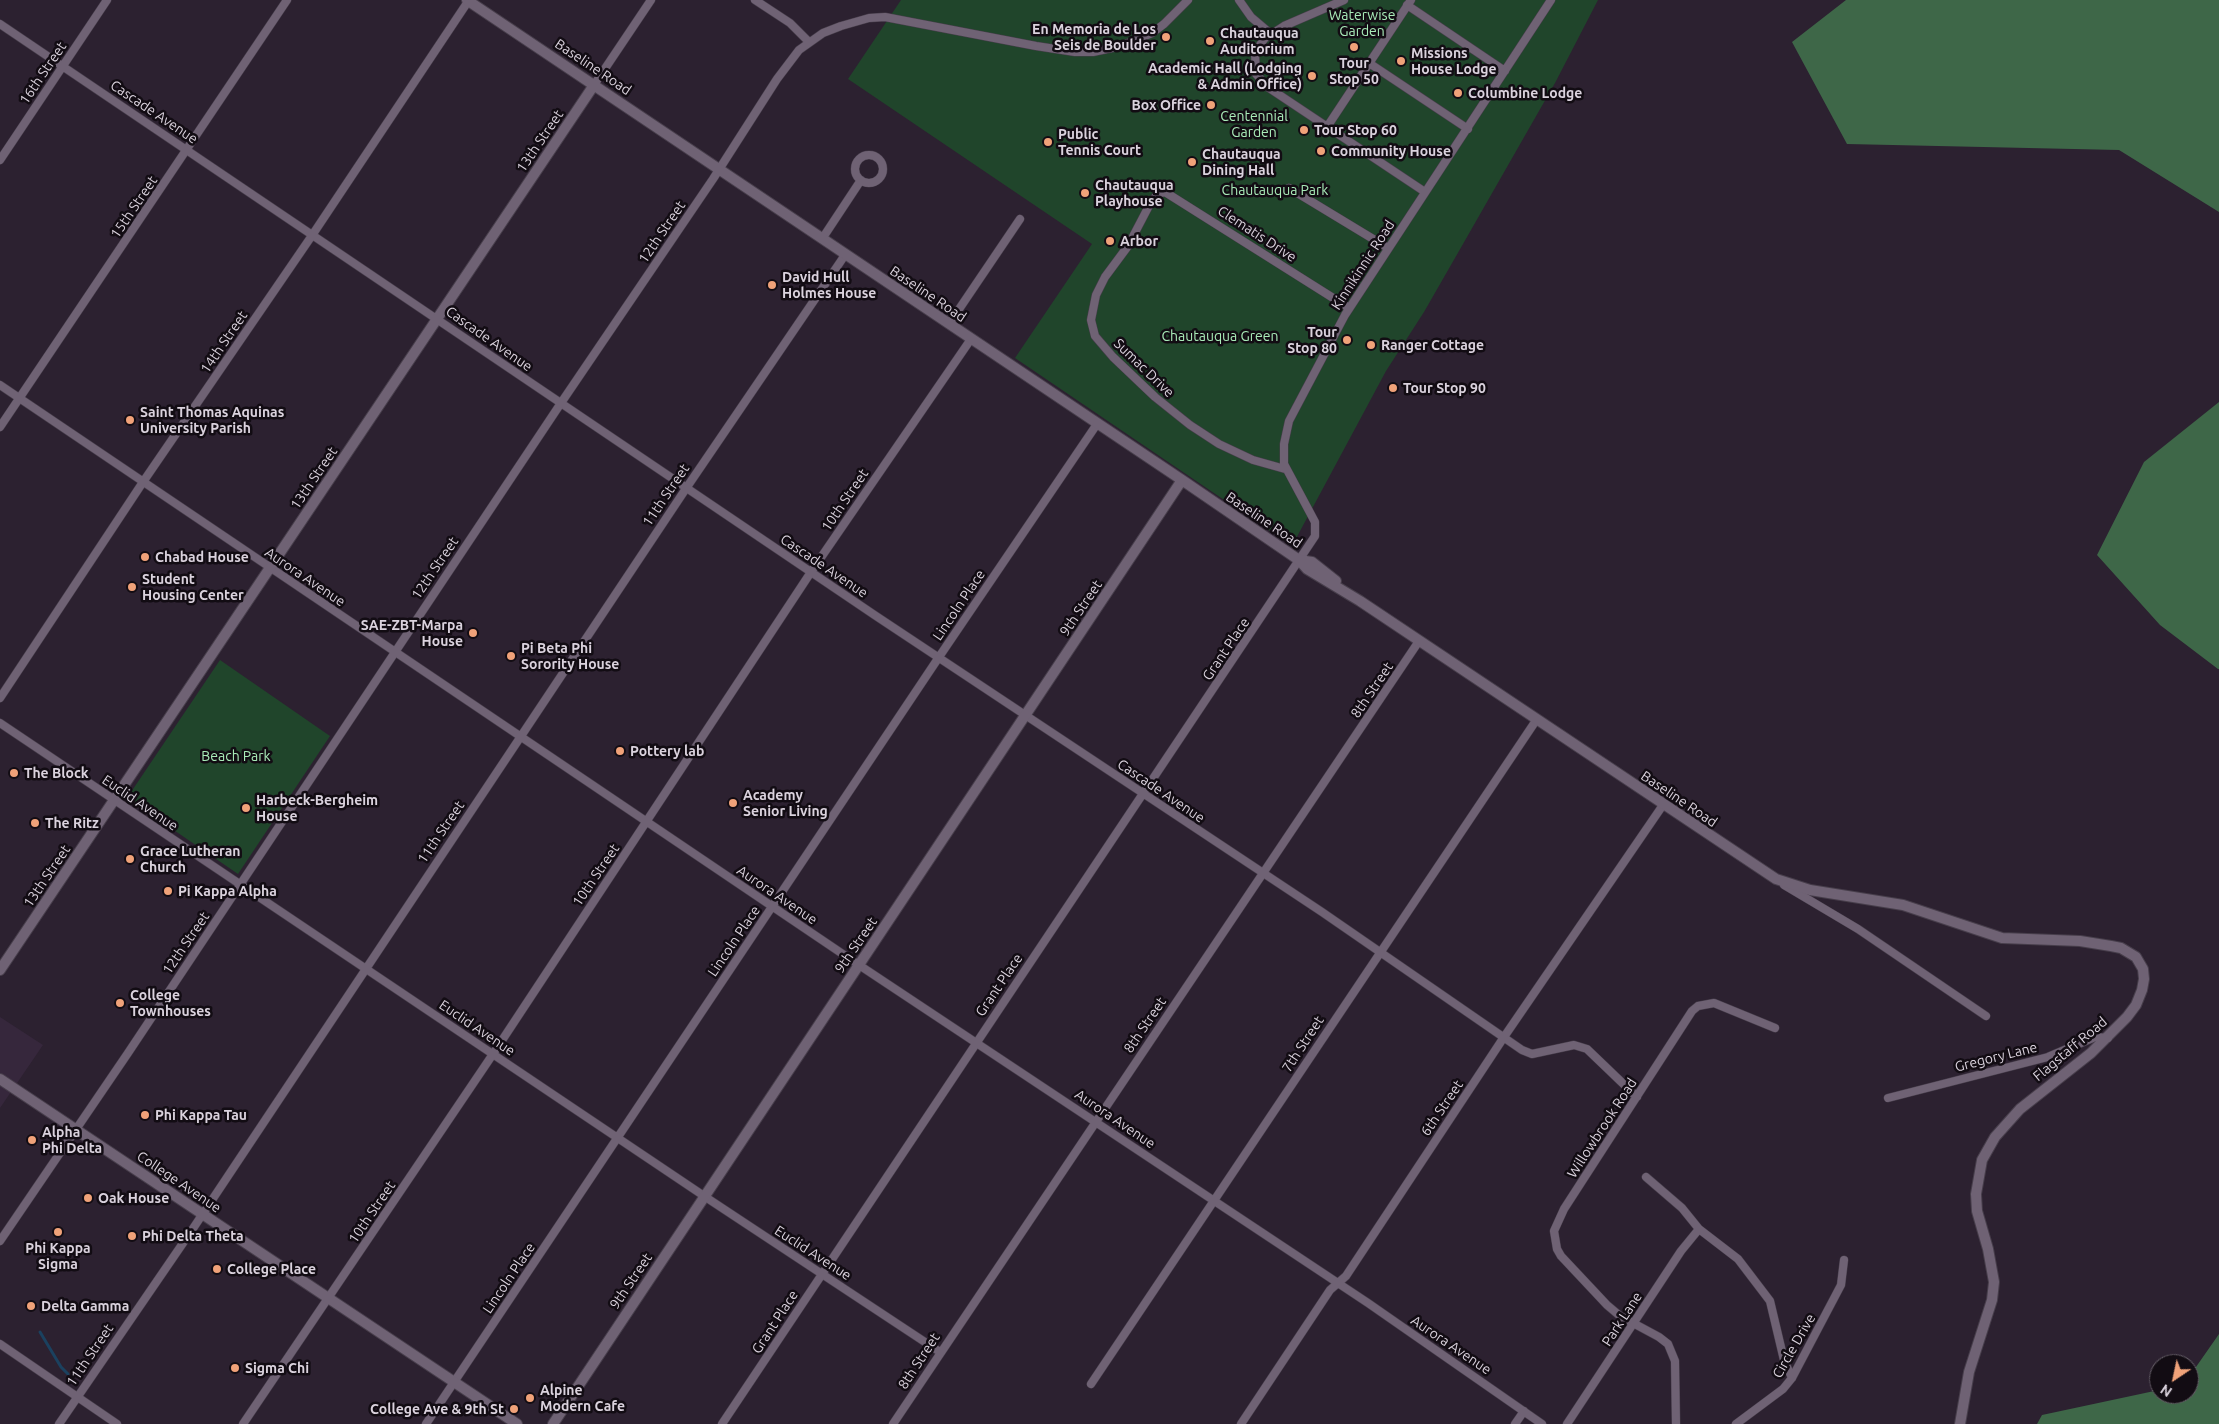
<!DOCTYPE html>
<style>
body{margin:0}
#map{position:relative;width:2219px;height:1424px;overflow:hidden;background:#2c2130;font-family:Ubuntu,sans-serif}
canvas{display:block}
.north{position:absolute;left:2149px;top:1354px;width:50px;height:50px;box-sizing:border-box;background:#120c13;border:1px solid #625b64;border-radius:50%;rotate:214deg;font-size:14px;font-weight:700;line-height:20px;text-align:center;color:#dad2dd}
.north::after{content:'';display:block;margin:auto;width:18px;height:22px;background:#f0a279;clip-path:polygon(50% 0,100% 100%,50% 72%,0 100%)}
</style>
<div id="map">
<canvas width="2219" height="1424"></canvas>
<div class="north">N</div>
</div>
<script>
const g = document.querySelector('canvas').getContext('2d');
g.lineJoin = 'round';
function paint(path, color) {
  g.fillStyle = color;
  g.fill(path, 'evenodd');
}
function poly(rows) {
  const path = new Path2D();
  for (const r of rows) {
    if (r.length === 3) {
      path.moveTo(r[0] + r[2], r[1]);
      path.arc(r[0], r[1], r[2], 0, 2 * Math.PI);
      continue;
    }
    path.moveTo(r[0], r[1]);
    for (let i = 2; i < r.length; i += 2) path.lineTo(r[i], r[i + 1]);
  }
  return path;
}
function strokePath(path, color, width, dash) {
  g.strokeStyle = color;
  g.lineWidth = width;
  g.lineCap = dash ? 'butt' : 'round';
  g.setLineDash(dash || []);
  g.stroke(path);
}
function write(font, color, halo, rows, align = 'center') {
  g.font = font + ' Ubuntu,sans-serif';
  g.lineWidth = 5;
  g.setLineDash([]);
  g.textBaseline = 'middle';
  g.strokeStyle = halo;
  g.fillStyle = color;
  for (const [text, x, y, turn = 0] of rows) {
    g.save();
    g.translate(x, y);
    g.rotate((+turn || 0) * Math.PI / 180);
    g.textAlign = isNaN(turn) ? turn : align;
    if (halo) g.strokeText(text, 0, 0);
    g.fillText(text, 0, 0);
    g.restore();
  }
}
paint(poly([
 [0,1017,43,1045,0,1108]
]), '#36273c');
paint(poly([
 [901,0,1598,0,1555,83,1459,251,1424,312,1386,371,1292,546,1015,358,1092,244,848,79],
 [220,660,330,736,238,874,127,798]
]), '#20452b');
paint(poly([
 [1846,0,2219,0,2219,212,2119,150,1847,144,1792,42],
 [2219,402,2219,669,2218,669,2160,625,2097,555,2144,462],
 [2219,1334,2219,1424,2037,1424,2042,1415,2159,1390,2159,1394,2189,1394,2189,1377]
]), '#3e6748');
strokePath(poly([
 [40,1332,61,1367,68,1374]
]), '#1b415f', 3);
const street = poly([
 [755,0,790,23,809,42],
 [1239,0,1251,17,1271,34],
 [1344,0,1284,26,1264,39,1255,53,1256,74,1269,88,1425,192],
 [1407,5,1505,71],
 [0,24,876,616,1322,912,1522,1050,1532,1054,1574,1045,1587,1049,1637,1097],
 [1369,63,1468,129],
 [594,85,651,0],
 [1327,127,1411,0],
 [869,169,14],
 [0,160,107,0],
 [1289,188,1388,248],
 [822,239,861,180],
 [949,324,1020,219],
 [0,385,859,965,1368,1303,1542,1424],
 [0,427,287,0],
 [1285,469,1253,460,1219,444,1190,425,1155,397,1113,357,1095,336,1091,320,1096,295,1105,277,1128,246,1151,202,1158,194,1165,192,1349,308],
 [0,698,143,482,313,234,469,0],
 [0,723,713,1202,940,1352],
 [1784,885,1858,929,1986,1016],
 [1888,1098,2048,1057,2095,1037,2108,1038],
 [1646,1177,1682,1208,1699,1229,1738,1259,1770,1301,1784,1360,1792,1378],
 [0,1241,128,1053,561,403,713,179,777,79,799,50,823,33,841,26,869,18,885,17,1036,46,1075,52,1093,52,1121,46,1152,33,1164,24,1188,0],
 [0,1344,117,1424],
 [1091,1384,1537,719],
 [59,1424,194,1227,687,487,845,255],
 [243,1424,493,1054,811,572,971,339],
 [426,1424,939,657,1097,424],
 [722,1424,1315,536,1315,522,1284,464,1284,444,1289,421,1345,315,1551,0],
 [893,1424,1419,641],
 [1241,1424,1330,1290,1346,1276,1504,1037,1663,805],
 [1515,1424,1524,1411],
 [1567,1424,1681,1251,1699,1229],
 [1676,1424,1675,1361,1668,1344,1659,1337,1620,1316,1607,1305,1561,1256,1557,1249,1554,1231,1564,1209,1692,1011,1698,1006,1714,1003,1775,1028],
 [1736,1424,1783,1389,1792,1378,1841,1285,1844,1260]
]);
const secondary = poly([
 [467,0,1182,480,1299,560,1307,569,1360,601,1776,879,1810,890,1903,905,2002,938,2080,941,2111,946,2121,948,2136,957,2143,969,2144,979,2142,990,2136,1005,2127,1017,2091,1053,2020,1109,1995,1137,1982,1160,1976,1194,1977,1211,1988,1249,1994,1282,1992,1300,1969,1372,1960,1424],
 [1299,560,1312,562,1336,581],
 [0,970,594,85],
 [0,1079,517,1424],
 [553,1424,1182,480]
]);
strokePath(street, '#473e4b', 9);
strokePath(secondary, '#473e4b', 12);
strokePath(street, '#6f6274', 8);
strokePath(secondary, '#6f6274', 10);
for (const [x, y, r, color] of [
 [1166,37,5,"#f0a279"],
 [1210,41,5,"#f0a279"],
 [1354,47,5,"#f0a279"],
 [1401,61,5,"#f0a279"],
 [1312,76,5,"#f0a279"],
 [1458,93,5,"#f0a279"],
 [1211,105,5,"#f0a279"],
 [1304,130,5,"#f0a279"],
 [1048,142,5,"#f0a279"],
 [1321,151,5,"#f0a279"],
 [1192,162,5,"#f0a279"],
 [1085,193,5,"#f0a279"],
 [1110,241,5,"#f0a279"],
 [772,285,5,"#f0a279"],
 [1347,340,5,"#f0a279"],
 [1371,345,5,"#f0a279"],
 [1393,388,5,"#f0a279"],
 [130,420,5,"#f0a279"],
 [145,557,5,"#f0a279"],
 [132,587,5,"#f0a279"],
 [473,633,5,"#f0a279"],
 [511,656,5,"#f0a279"],
 [620,751,5,"#f0a279"],
 [14,773,5,"#f0a279"],
 [733,803,5,"#f0a279"],
 [246,808,5,"#f0a279"],
 [35,823,5,"#f0a279"],
 [130,859,5,"#f0a279"],
 [168,891,5,"#f0a279"],
 [120,1003,5,"#f0a279"],
 [145,1115,5,"#f0a279"],
 [32,1140,5,"#f0a279"],
 [88,1198,5,"#f0a279"],
 [58,1232,5,"#f0a279"],
 [132,1236,5,"#f0a279"],
 [217,1269,5,"#f0a279"],
 [31,1306,5,"#f0a279"],
 [235,1368,5,"#f0a279"],
 [530,1398,5,"#f0a279"],
 [514,1409,5,"#f0a279"]
]) {
  const dot = new Path2D();
  dot.arc(x, y, r, 0, 2 * Math.PI);
  g.fillStyle = color;
  g.fill(dot);
  strokePath(dot, '#120c13', 2);
}
write('14px', '#a9ebb8', '#120c13', [
 ["Waterwise",1362,15],
 ["Garden",1362,31],
 ["Centennial",1254,116],
 ["Garden",1254,132],
 ["Chautauqua Park",1275,190],
 ["Chautauqua Green",1220,336],
 ["Beach Park",236,756]
]);
write('bold 14px', '#dad2dd', '#120c13', [
 ["En Memoria de Los",1156,29,"right"],
 ["Seis de Boulder",1156,45,"right"],
 ["Chautauqua",1220,33],
 ["Auditorium",1220,49],
 ["Missions",1411,53],
 ["House Lodge",1411,69],
 ["Tour",1354,63,"center"],
 ["Stop 50",1354,79,"center"],
 ["Academic Hall (Lodging",1302,68,"right"],
 ["& Admin Office)",1302,84,"right"],
 ["Columbine Lodge",1468,93],
 ["Box Office",1201,105,"right"],
 ["Tour Stop 60",1314,130],
 ["Public",1058,134],
 ["Tennis Court",1058,150],
 ["Community House",1331,151],
 ["Chautauqua",1202,154],
 ["Dining Hall",1202,170],
 ["Chautauqua",1095,185],
 ["Playhouse",1095,201],
 ["Arbor",1120,241],
 ["David Hull",782,277],
 ["Holmes House",782,293],
 ["Tour",1337,332,"right"],
 ["Stop 80",1337,348,"right"],
 ["Ranger Cottage",1381,345],
 ["Tour Stop 90",1403,388],
 ["Saint Thomas Aquinas",140,412],
 ["University Parish",140,428],
 ["Chabad House",155,557],
 ["Student",142,579],
 ["Housing Center",142,595],
 ["SAE-ZBT-Marpa",463,625,"right"],
 ["House",463,641,"right"],
 ["Pi Beta Phi",521,648],
 ["Sorority House",521,664],
 ["Pottery lab",630,751],
 ["The Block",24,773],
 ["Academy",743,795],
 ["Senior Living",743,811],
 ["Harbeck-Bergheim",256,800],
 ["House",256,816],
 ["The Ritz",45,823],
 ["Grace Lutheran",140,851],
 ["Church",140,867],
 ["Pi Kappa Alpha",178,891],
 ["College",130,995],
 ["Townhouses",130,1011],
 ["Phi Kappa Tau",155,1115],
 ["Alpha",42,1132],
 ["Phi Delta",42,1148],
 ["Oak House",98,1198],
 ["Phi Delta Theta",142,1236],
 ["Phi Kappa",58,1248,"center"],
 ["Sigma",58,1264,"center"],
 ["College Place",227,1269],
 ["Delta Gamma",41,1306],
 ["Sigma Chi",245,1368],
 ["Alpine",540,1390],
 ["Modern Cafe",540,1406],
 ["College Ave & 9th St",504,1409,"right"]
], 'left');
write('14px', '#dad2dd', '#120c13', [
 ["Baseline Road",593,67,34],
 ["16th Street",43,73,-56],
 ["Cascade Avenue",154,112,34],
 ["13th Street",540,141,-56],
 ["15th Street",134,207,-56],
 ["12th Street",662,232,-56],
 ["Clematis Drive",1257,234,33],
 ["Kinnikinnic Road",1363,265,-57],
 ["Baseline Road",928,294,34],
 ["Cascade Avenue",489,339,35],
 ["14th Street",224,342,-56],
 ["Sumac Drive",1144,368,44],
 ["13th Street",314,478,-56],
 ["11th Street",666,495,-56],
 ["10th Street",845,500,-56],
 ["Baseline Road",1264,520,34],
 ["Cascade Avenue",824,566,34],
 ["12th Street",435,568,-56],
 ["Aurora Avenue",305,577,34],
 ["Lincoln Place",959,605,-56],
 ["9th Street",1081,608,-56],
 ["Grant Place",1226,649,-56],
 ["8th Street",1372,690,-56],
 ["Cascade Avenue",1161,791,34],
 ["Baseline Road",1679,799,34],
 ["Euclid Avenue",140,803,34],
 ["11th Street",441,832,-56],
 ["10th Street",596,875,-56],
 ["13th Street",47,876,-56],
 ["Aurora Avenue",777,895,34],
 ["Lincoln Place",734,941,-56],
 ["12th Street",186,943,-56],
 ["9th Street",856,945,-56],
 ["Grant Place",999,985,-56],
 ["8th Street",1145,1025,-56],
 ["Euclid Avenue",477,1028,34],
 ["7th Street",1303,1044,-57],
 ["Flagstaff Road",2070,1049,-40],
 ["Gregory Lane",1996,1057,-14],
 ["6th Street",1442,1108,-56],
 ["Aurora Avenue",1115,1119,34],
 ["Willowbrook Road",1602,1128,-57],
 ["College Avenue",179,1182,34],
 ["10th Street",372,1212,-56],
 ["Euclid Avenue",813,1253,33],
 ["Lincoln Place",509,1278,-56],
 ["9th Street",631,1281,-56],
 ["Park Lane",1622,1319,-57],
 ["Grant Place",775,1322,-57],
 ["Aurora Avenue",1451,1345,34],
 ["Circle Drive",1794,1346,-60],
 ["11th Street",90,1355,-56],
 ["8th Street",919,1361,-57]
]);
</script>
